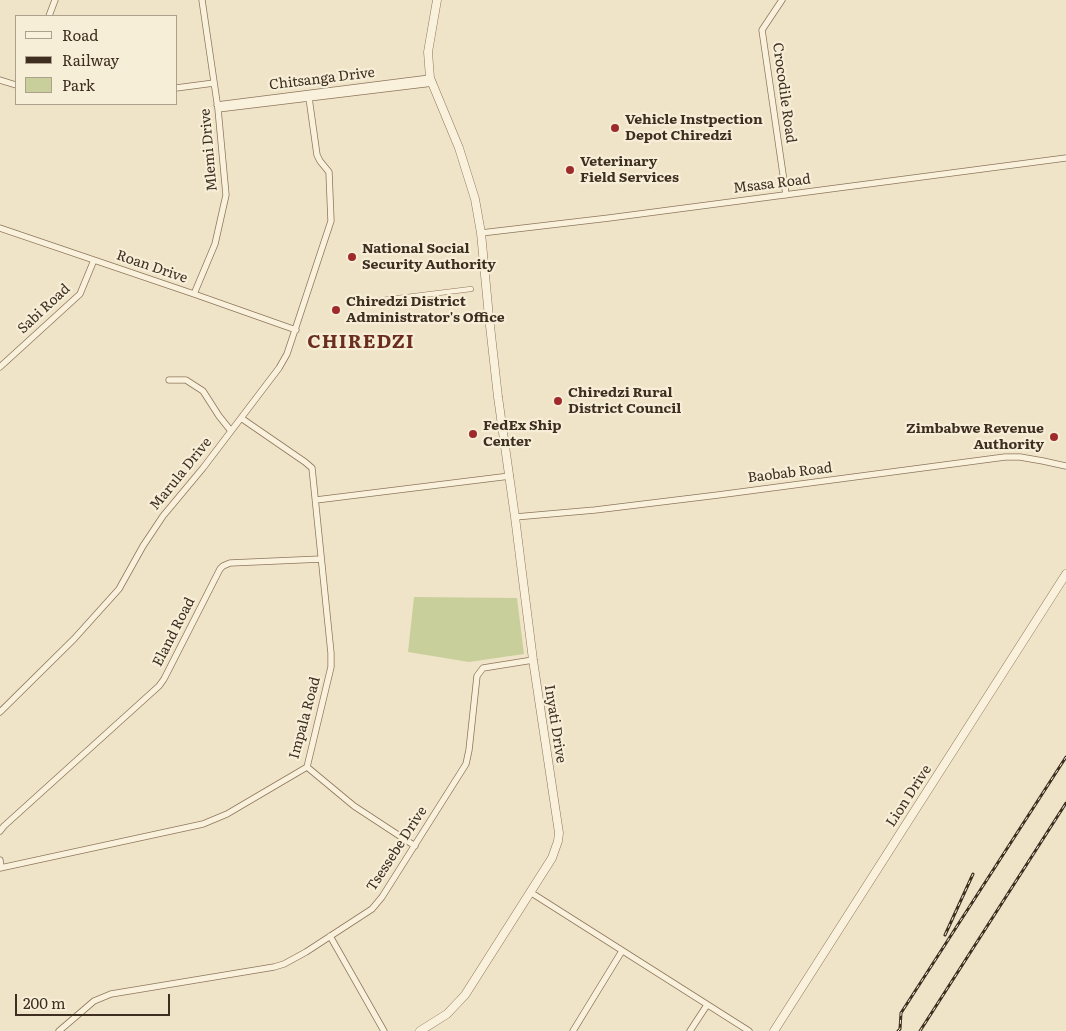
<!DOCTYPE html>
<style>
body{margin:0}
#map{position:relative;width:1066px;height:1031px;overflow:hidden;background:#f0e4c8;font-family:Literata,serif}
canvas{display:block}
.legend{position:absolute;left:15px;top:15px;width:162px;height:90px;box-sizing:border-box;background:#f7eed8;border:1px solid #ada18e;margin:0;padding:6px 9px;list-style:none;font-size:15px;color:#3d2e20}
.legend li{display:flex;align-items:center;gap:10px;height:25px}
.legend b{width:25px;border:1px solid #ada18e}
.scale{position:absolute;left:15px;top:994px;width:155px;height:22px;box-sizing:border-box;border:2px solid #3d2e20;border-top:0;padding-left:6px;font-size:15px;line-height:18px;white-space:nowrap;color:#3d2e20;-webkit-text-stroke:4px #f7eed8;paint-order:stroke}
</style>
<div id="map">
<canvas width="1066" height="1031"></canvas>
<ul class="legend">
<li><b style="height:6px;background:#faf1dc"></b>Road</li>
<li><b style="height:6px;background:#3d2e20"></b>Railway</li>
<li><b style="height:14px;background:#c9cf9b"></b>Park</li>
</ul>
<div class="scale">200 m</div>
</div>
<script>
const g = document.querySelector('canvas').getContext('2d');
g.lineJoin = 'round';
function paint(path, color) {
  g.fillStyle = color;
  g.fill(path, 'evenodd');
}
function poly(rows) {
  const path = new Path2D();
  for (const r of rows) {
    path.moveTo(r[0], r[1]);
    for (let i = 2; i < r.length; i += 2) path.lineTo(r[i], r[i + 1]);
  }
  return path;
}
function strokePath(path, color, width, dash) {
  g.strokeStyle = color;
  g.lineWidth = width;
  g.lineCap = dash ? 'butt' : 'round';
  g.setLineDash(dash || []);
  g.stroke(path);
}
function write(font, color, halo, rows, align = 'center') {
  g.font = font + ' Literata,serif';
  g.lineWidth = 4.5;
  g.setLineDash([]);
  g.textBaseline = 'middle';
  g.strokeStyle = halo;
  g.fillStyle = color;
  for (const [text, x, y, turn = 0] of rows) {
    g.save();
    g.translate(x, y);
    g.rotate((+turn || 0) * Math.PI / 180);
    g.textAlign = isNaN(turn) ? turn : align;
    if (halo) g.strokeText(text, 0, 0);
    g.fillText(text, 0, 0);
    g.restore();
  }
}
paint(poly([
 [414,597,517,598,524,654,469,662,408,652]
]), '#c9cf9b');
const pedestrian = poly([
 [374,301,471,289]
]);
const minor = poly([
 [782,0,762,30,786,195],
 [49,16,55,0],
 [0,80,16,85],
 [176,88,214,83],
 [217,105,430,78],
 [218,109,433,83],
 [0,228,194,294,296,330],
 [481,233,609,218,1066,158],
 [194,294,215,244,226,195,218,109,202,0],
 [0,367,80,294,94,260],
 [169,380,186,380,203,391,219,416,231,431],
 [316,500,510,476],
 [515,517,595,510,718,495,1005,457,1020,457,1043,461,1066,466],
 [0,712,74,639,119,589,143,546,163,516,203,468,279,368,287,354,331,221,329,172,320,161,317,155,309,98],
 [307,767,354,806,415,846],
 [0,831,4,826,159,686,164,679,220,569,223,566,230,563,321,559],
 [0,860,1,868],
 [0,868,203,824,227,814,307,767,331,667,331,653,312,468,305,462,241,418],
 [530,892,749,1031],
 [330,936,384,1031],
 [59,1031,94,1001,111,994,274,967,284,964,306,952,372,909,382,897,466,764,469,750,477,676,483,668,533,660],
 [573,1031,622,951],
 [690,1031,707,1005]
]);
const tertiary = poly([
 [420,1031,447,1014,465,995,552,858,558,841,559,833,533,660,515,517,498,397,489,317,481,233,475,199,459,148,430,78,428,52,437,0],
 [774,1031,1066,574]
]);
strokePath(pedestrian, '#8d765c', 5.5);
strokePath(minor, '#8d765c', 7);
strokePath(tertiary, '#8d765c', 9);
strokePath(pedestrian, '#faf1dc', 4.5);
strokePath(minor, '#faf1dc', 5.5);
strokePath(tertiary, '#faf1dc', 8);
const rail = poly([
 [945,935,973,874],
 [898,1031,900,1029,901,1013,1066,757],
 [920,1031,1066,803]
]);
strokePath(rail, '#3d2e20', 3);
strokePath(rail, '#f7eed8', 1, [4]);
for (const [x, y, r, color] of [
 [615,128,5,"#9e2a2b"],
 [570,170,5,"#9e2a2b"],
 [352,257,5,"#9e2a2b"],
 [336,310,5,"#9e2a2b"],
 [558,401,5,"#9e2a2b"],
 [473,434,5,"#9e2a2b"],
 [1054,437,5,"#9e2a2b"]
]) {
  const dot = new Path2D();
  dot.arc(x, y, r, 0, 2 * Math.PI);
  g.fillStyle = color;
  g.fill(dot);
  strokePath(dot, '#f7eed8', 2);
}
write('14px', '#3d2e20', '#f7eed8', [
 ["Chitsanga Drive",322,79,-7],
 ["Crocodile Road",784,93,82],
 ["Mlemi Drive",209,150,-95],
 ["Msasa Road",772,184,-7],
 ["Roan Drive",152,267,19],
 ["Sabi Road",44,309,-43],
 ["Baobab Road",790,473,-7],
 ["Marula Drive",181,474,-51],
 ["Eland Road",174,632,-63],
 ["Impala Road",305,718,-75],
 ["Inyati Drive",555,724,81],
 ["Lion Drive",909,796,-57],
 ["Tsessebe Drive",397,849,-57]
]);
write('bold 14px', '#3d2e20', '#f7eed8', [
 ["Vehicle Instpection",625,120],
 ["Depot Chiredzi",625,136],
 ["Veterinary",580,162],
 ["Field Services",580,178],
 ["National Social",362,249],
 ["Security Authority",362,265],
 ["Chiredzi District",346,302],
 ["Administrator's Office",346,318],
 ["Chiredzi Rural",568,393],
 ["District Council",568,409],
 ["FedEx Ship",483,426],
 ["Center",483,442],
 ["Zimbabwe Revenue",1044,429,"right"],
 ["Authority",1044,445,"right"]
], 'left');
g.letterSpacing = '1px';
write('bold 19px', '#6b2e1e', '#f7eed8', [
 ["CHIREDZI",361,342]
]);
g.letterSpacing = '0px';
</script>
